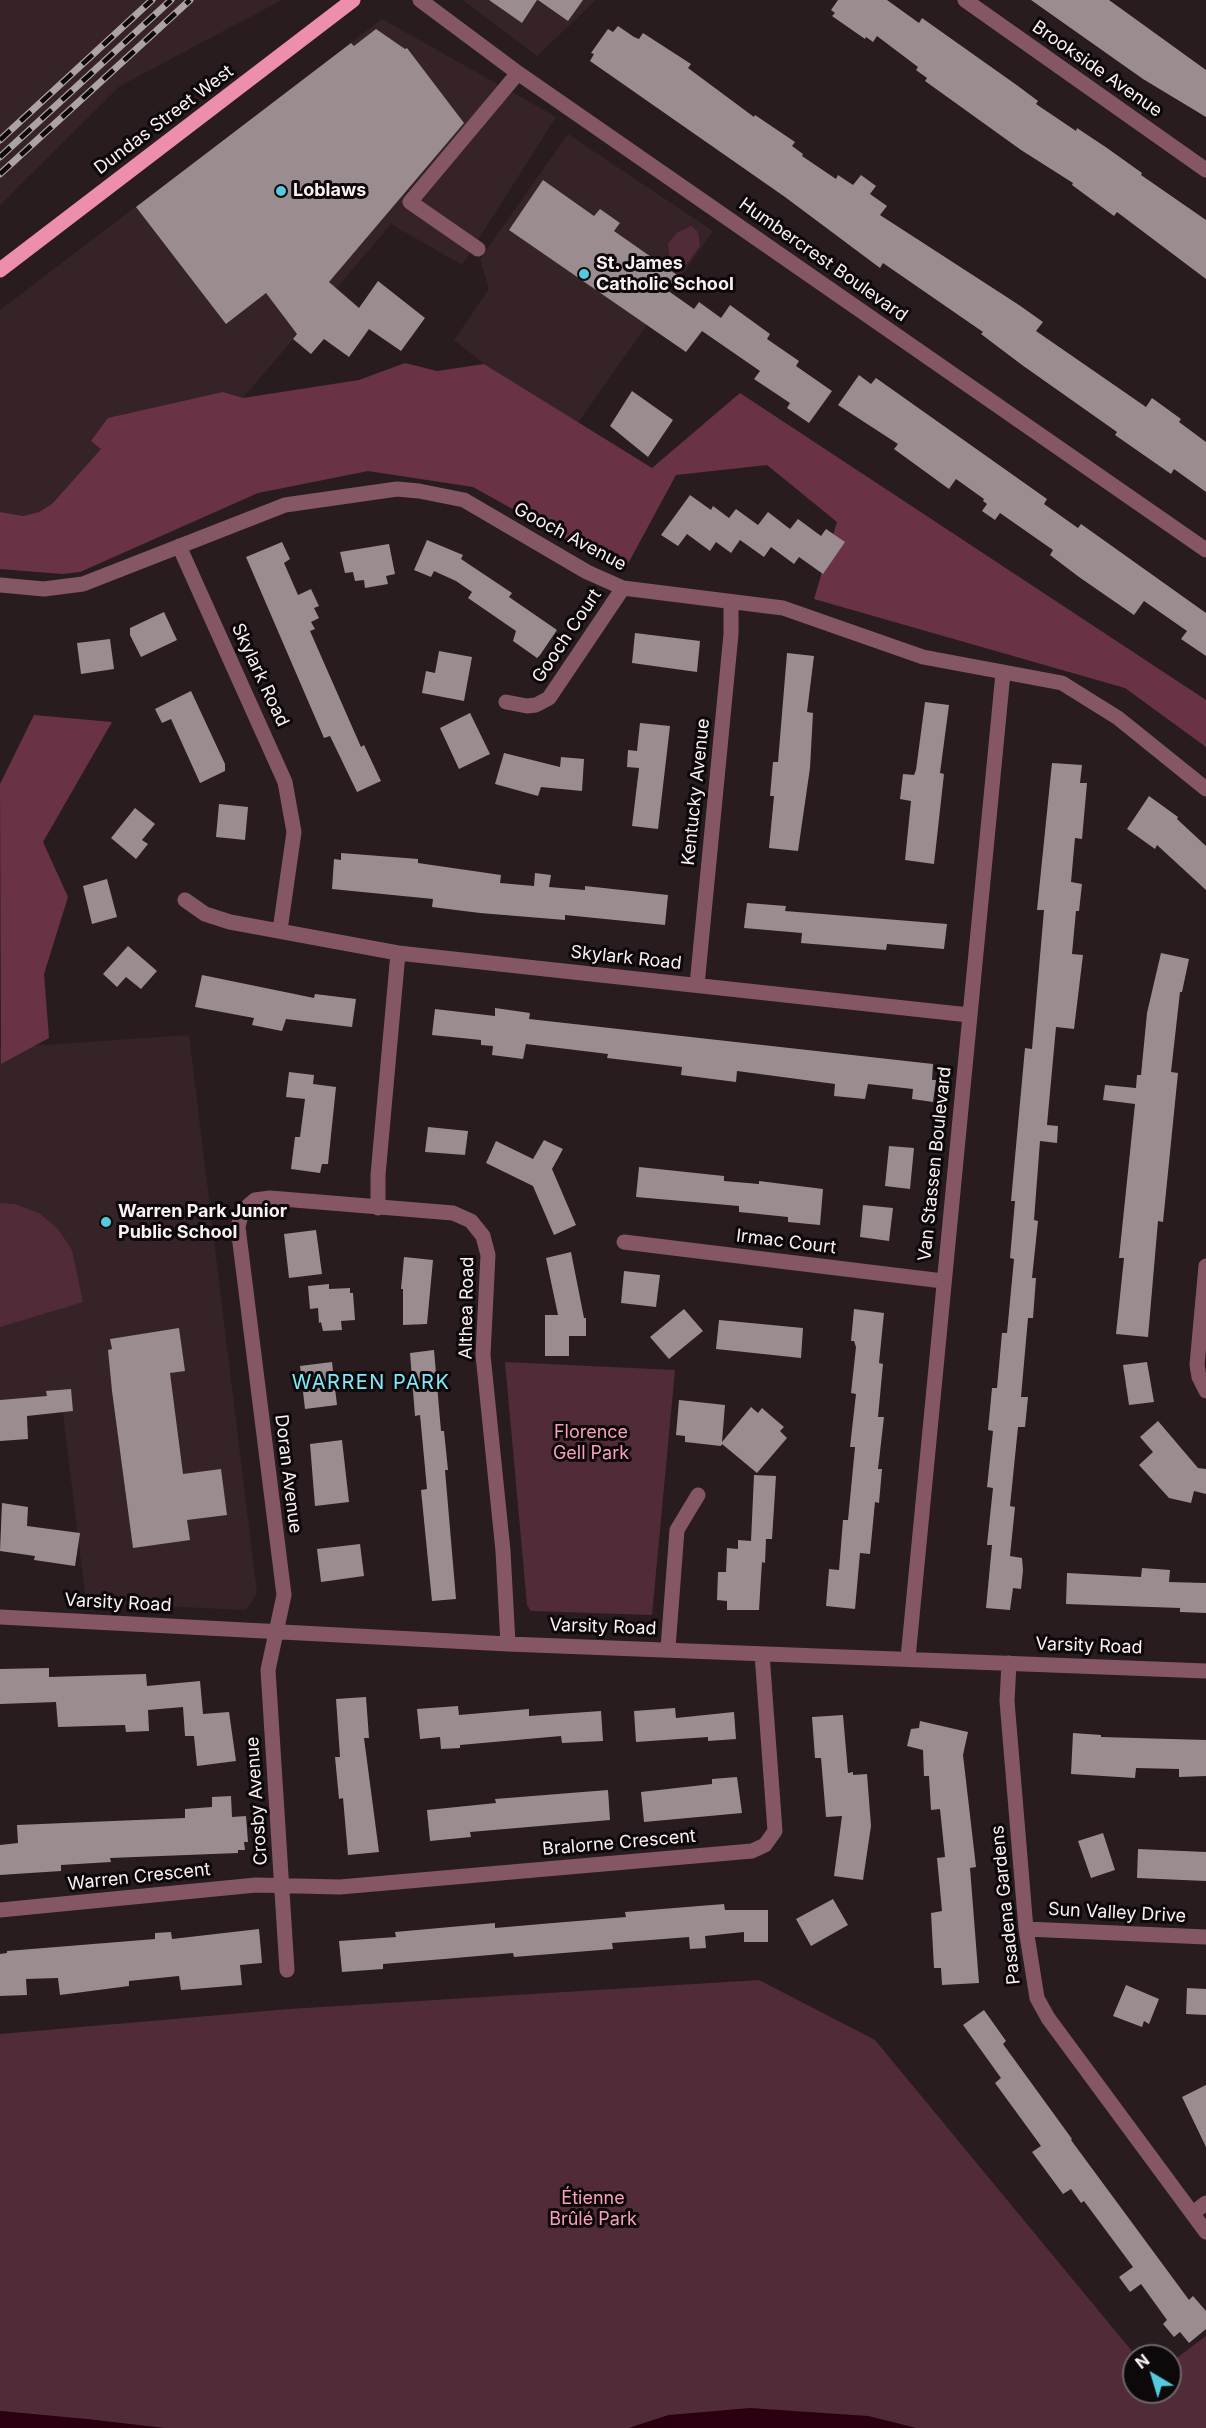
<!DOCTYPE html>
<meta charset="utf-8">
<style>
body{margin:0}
#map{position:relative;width:1206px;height:2428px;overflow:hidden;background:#281c1f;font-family:Inter,sans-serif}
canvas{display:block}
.north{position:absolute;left:1122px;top:2344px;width:60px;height:60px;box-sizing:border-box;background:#0d0809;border:2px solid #6c6567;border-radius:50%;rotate:322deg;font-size:16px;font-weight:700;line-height:24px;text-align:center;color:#faf1f3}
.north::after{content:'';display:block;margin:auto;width:21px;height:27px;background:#54cade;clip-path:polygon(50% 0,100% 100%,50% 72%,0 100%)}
</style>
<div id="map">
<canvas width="1206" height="2428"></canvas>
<div class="north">N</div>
</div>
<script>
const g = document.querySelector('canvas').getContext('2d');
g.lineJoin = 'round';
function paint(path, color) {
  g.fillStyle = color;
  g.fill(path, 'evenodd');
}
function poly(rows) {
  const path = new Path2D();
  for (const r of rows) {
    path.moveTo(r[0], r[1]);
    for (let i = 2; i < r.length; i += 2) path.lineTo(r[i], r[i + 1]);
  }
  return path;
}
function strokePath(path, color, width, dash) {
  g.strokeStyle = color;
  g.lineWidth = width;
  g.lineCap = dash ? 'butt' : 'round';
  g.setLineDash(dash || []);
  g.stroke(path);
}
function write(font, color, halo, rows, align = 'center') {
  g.font = font + ' Inter,sans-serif';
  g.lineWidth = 6;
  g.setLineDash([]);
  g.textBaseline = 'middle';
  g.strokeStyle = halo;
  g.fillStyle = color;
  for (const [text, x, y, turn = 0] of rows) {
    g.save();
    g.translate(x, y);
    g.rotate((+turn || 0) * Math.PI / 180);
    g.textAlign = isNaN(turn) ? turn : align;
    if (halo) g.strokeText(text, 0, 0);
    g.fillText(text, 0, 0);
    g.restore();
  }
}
paint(poly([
 [0,0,282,0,120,86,0,205],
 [463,0,596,0,537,56],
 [382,19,556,117,462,265,391,224,243,398,223,392,101,449,52,504,39,512,23,516,0,512,0,310],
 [568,134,713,231,577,424,484,364,454,340,489,289,480,259],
 [189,1035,257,1593,246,1610,86,1603,61,1397,0,1400,0,1048]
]), '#352328');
paint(poly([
 [691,226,698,232,700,246,687,264,681,265,669,255,668,243,678,232],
 [0,1203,15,1204,39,1213,58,1229,72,1250,83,1302,0,1327],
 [505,1362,675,1370,652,1615,531,1611,527,1605],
 [759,1980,875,2040,1136,2356,1134,2356,1134,2392,1170,2392,1170,2363,1206,2336,1206,2428,916,2428,868,2416,669,2415,629,2428,164,2428,0,2411,0,2034,289,2009]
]), '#512b37');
paint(poly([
 [405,363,437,371,484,364,652,468,740,393,1206,700,1206,747,1125,688,814,599,837,522,767,465,676,475,624,571,473,487,368,471,258,493,80,572,62,574,0,569,0,512,23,516,39,512,52,504,101,449,91,441,108,418,223,392,243,398,359,380],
 [34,715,112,722,43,842,68,897,44,974,49,1038,1,1064,0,784]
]), '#693345');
paint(poly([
 [750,2408,868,2416,916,2428,629,2428,669,2415],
 [0,2411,87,2419,164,2428,0,2428]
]), '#2a0010');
paint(poly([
 [489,0,537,0,522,23],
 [538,0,583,0,568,21],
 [838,0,887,0,919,23,922,18,1018,86,1038,101,1036,104,1076,131,1077,128,1107,148,1142,173,1141,175,1206,220,1206,279,1117,212,1114,216,1072,185,1073,183,1021,150,925,81,927,78,916,70,918,67,877,36,873,42,866,37,865,39,832,16,835,13,831,10],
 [1031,0,1109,0,1206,70,1206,117,1143,79],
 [618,26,634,37,639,39,643,33,691,64,688,68,754,117,755,115,795,142,792,146,803,154,802,156,836,179,838,175,853,185,861,175,876,186,870,194,887,206,880,215,1019,305,1043,322,1036,331,1146,407,1152,398,1181,419,1179,422,1206,442,1206,492,1174,469,1171,474,1115,435,1117,432,1022,365,981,334,983,332,883,263,880,268,785,197,590,61,594,54,591,53,608,29,613,32],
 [376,29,405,49,407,48,464,123,329,282,359,308,378,281,425,318,401,351,369,329,349,357,324,339,311,354,293,339,297,334,266,293,226,324,136,207,351,43,354,46],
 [543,180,594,216,600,209,620,223,614,231,677,275,667,290,694,309,699,302,721,318,730,305,770,334,767,339,799,361,796,366,832,391,809,423,787,408,790,403,754,379,760,371,702,331,686,352,509,230],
 [859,375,871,384,876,378,1047,499,1044,504,1078,528,1081,524,1206,613,1206,656,1181,639,1187,631,1144,601,1134,615,1079,577,1050,555,1053,550,1000,513,995,520,982,511,987,504,983,501,984,499,956,479,949,489,894,449,898,444,838,405],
 [632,391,673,420,648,457,610,426],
 [690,495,711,510,713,506,729,518,736,509,758,525,768,512,790,529,798,519,821,536,826,529,845,542,823,574,799,557,794,564,771,547,764,557,740,540,731,553,716,542,710,551,687,534,678,546,661,535],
 [427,540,463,555,461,559,512,593,509,597,557,630,540,655,537,658,513,641,516,631,468,598,472,592,456,581,434,571,431,577,414,570],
 [282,542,290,559,284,563,298,595,311,589,319,606,314,608,319,618,311,622,315,629,310,631,361,747,364,745,381,781,357,792,330,736,324,738,246,557],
 [389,544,395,574,386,576,388,584,365,588,364,580,355,581,353,572,345,573,340,552],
 [164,612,177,640,141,657,130,635,130,628],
 [635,633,700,641,697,672,632,663],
 [110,639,114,669,81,674,77,643],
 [439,651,472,657,464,701,422,693,426,671,435,673],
 [787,653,814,656,807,712,813,713,810,768,798,851,769,848,774,796,770,796,773,762,778,762],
 [191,691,225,764,225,771,200,783,171,719,162,723,155,709],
 [925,702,949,705,940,773,944,774,934,864,905,860,911,801,900,799,903,774,914,775,916,770],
 [470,713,490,754,459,769,440,728],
 [640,723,670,726,658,829,632,826,639,768,627,767,628,750,637,751],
 [504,753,560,767,561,757,584,759,582,791,541,787,538,796,495,784],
 [1052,763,1082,765,1080,783,1087,783,1082,839,1075,838,1071,882,1082,884,1079,911,1076,911,1072,954,1083,955,1074,1029,1056,1027,1047,1125,1058,1126,1057,1143,1040,1141,1034,1220,1038,1221,1032,1278,1036,1278,1033,1318,1028,1318,1021,1397,1028,1397,1025,1427,1018,1427,1010,1506,1015,1507,1010,1556,1022,1558,1023,1570,1021,1589,1013,1588,1010,1610,986,1608,992,1545,987,1545,993,1488,987,1487,993,1431,988,1430,992,1388,997,1388,1002,1333,1007,1333,1014,1259,1010,1258,1015,1201,1011,1201,1025,1048,1032,1049,1044,910,1037,910],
 [1149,796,1178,817,1177,819,1206,846,1206,890,1157,845,1155,849,1127,829],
 [219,804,248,807,245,840,216,837],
 [135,808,155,824,142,840,148,844,136,859,111,838],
 [341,853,418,859,418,863,501,875,500,883,534,886,535,873,551,875,549,887,585,890,585,886,668,895,665,925,565,915,565,920,480,913,432,907,433,899,332,889,334,859,341,860],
 [107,879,117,917,92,924,83,886],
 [747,903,786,906,785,911,947,924,944,949,887,944,886,950,801,943,802,933,744,928],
 [128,946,157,971,141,989,126,977,117,987,103,974],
 [1161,953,1189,959,1182,992,1180,992,1171,1072,1178,1073,1163,1222,1158,1221,1148,1337,1116,1334,1124,1258,1119,1258,1135,1104,1103,1100,1105,1085,1136,1088,1137,1075,1141,1075,1147,1013],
 [202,975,314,998,315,994,356,999,352,1027,286,1019,282,1031,252,1025,254,1018,195,1007],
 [495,1008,530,1013,529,1019,933,1064,932,1080,936,1080,933,1102,912,1099,913,1089,868,1084,865,1099,834,1096,835,1084,737,1071,736,1082,681,1075,682,1067,607,1058,608,1054,526,1044,523,1059,492,1055,493,1046,481,1045,481,1040,432,1035,435,1009,495,1016],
 [289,1072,314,1075,313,1084,336,1087,328,1164,322,1164,320,1173,291,1169,295,1137,300,1137,305,1099,286,1097],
 [428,1127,468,1131,465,1155,425,1152],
 [544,1140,563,1149,552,1169,576,1225,554,1235,533,1186,486,1163,496,1141,533,1159],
 [889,1146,914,1148,910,1189,885,1186],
 [639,1167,724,1176,724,1181,759,1184,759,1181,823,1189,820,1225,788,1222,788,1217,739,1212,739,1206,636,1197],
 [863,1205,893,1208,889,1241,860,1237],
 [316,1230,322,1274,289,1278,284,1234],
 [571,1252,584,1318,586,1318,586,1336,569,1336,569,1356,545,1356,545,1315,558,1315,546,1258],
 [404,1257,433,1260,427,1324,403,1325,403,1289,401,1289],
 [624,1271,660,1275,656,1307,621,1303],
 [329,1284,329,1289,350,1288,350,1293,353,1293,355,1320,341,1321,342,1330,323,1331,321,1322,319,1323,318,1308,310,1309,308,1286],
 [684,1309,703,1331,669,1359,650,1337],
 [854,1309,884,1313,879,1363,883,1364,878,1417,884,1417,878,1469,882,1469,879,1503,875,1502,870,1554,860,1553,855,1609,826,1606,829,1569,839,1570,843,1520,848,1520,855,1447,850,1447,856,1394,851,1393,856,1347,854,1341,851,1341],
 [719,1320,803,1328,801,1358,716,1349],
 [179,1328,185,1371,170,1373,183,1474,221,1469,227,1515,187,1520,190,1540,133,1548,112,1391,108,1350,112,1349,110,1339],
 [434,1350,441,1431,444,1431,448,1470,445,1470,456,1599,432,1601,421,1490,427,1489,420,1415,415,1416,410,1353],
 [332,1362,337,1405,305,1409,300,1366],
 [1147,1362,1154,1402,1129,1405,1123,1365],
 [71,1389,73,1411,27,1416,28,1439,0,1441,0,1400,47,1396,46,1391],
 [679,1400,725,1405,722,1442,751,1407,758,1413,762,1408,770,1415,784,1427,780,1431,787,1438,757,1473,722,1444,721,1446,685,1442,685,1436,676,1435],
 [1158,1421,1198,1468,1206,1469,1206,1494,1194,1491,1191,1503,1169,1498,1139,1465,1153,1452,1140,1437],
 [342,1440,349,1502,315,1506,310,1444],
 [754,1475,776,1476,772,1539,766,1539,765,1563,762,1562,759,1610,727,1610,727,1601,717,1600,718,1572,726,1572,727,1548,738,1549,738,1540,751,1541],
 [2,1503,28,1507,27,1526,80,1533,75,1566,34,1560,35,1556,0,1551],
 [360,1544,364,1576,321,1582,317,1549],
 [1142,1568,1170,1570,1169,1582,1206,1583,1206,1613,1180,1612,1180,1608,1066,1604,1067,1573,1141,1577],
 [49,1668,49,1677,146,1674,147,1686,200,1681,203,1714,229,1712,236,1761,197,1766,194,1736,185,1736,183,1707,148,1710,149,1731,126,1732,125,1725,58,1727,56,1702,0,1704,0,1669],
 [366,1697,369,1738,364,1738,379,1852,348,1855,343,1798,339,1799,335,1757,340,1757,336,1699],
 [458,1706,459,1715,529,1709,529,1716,601,1711,603,1741,562,1743,561,1736,460,1745,460,1748,441,1749,440,1737,420,1739,417,1709],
 [675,1708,676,1718,734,1712,736,1739,708,1741,708,1737,636,1742,634,1711],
 [843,1715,848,1773,853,1772,853,1775,867,1774,871,1826,863,1880,834,1876,842,1816,826,1817,821,1758,815,1758,812,1717],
 [920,1721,968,1732,963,1755,976,1867,970,1868,979,1983,942,1985,941,1968,934,1968,931,1913,942,1911,937,1858,945,1857,940,1809,931,1810,929,1776,924,1776,923,1750,907,1746,911,1729,919,1728],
 [1073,1733,1101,1735,1101,1737,1206,1740,1206,1776,1179,1777,1179,1769,1136,1768,1135,1778,1071,1774],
 [737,1777,742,1813,644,1822,641,1792,712,1784,712,1779],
 [608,1790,610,1820,470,1832,471,1837,430,1841,427,1810,496,1803,495,1799],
 [231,1796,232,1817,246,1816,248,1842,244,1842,245,1850,238,1850,238,1853,110,1858,111,1862,61,1865,61,1871,0,1875,0,1845,18,1843,17,1825,185,1818,185,1809,212,1807,212,1797],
 [1103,1833,1115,1870,1091,1878,1078,1841],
 [1138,1849,1206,1852,1206,1881,1137,1878],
 [833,1899,848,1925,811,1946,796,1919],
 [724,1904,725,1910,768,1910,768,1942,744,1942,744,1932,705,1936,706,1948,690,1949,689,1937,612,1943,613,1949,514,1957,513,1953,444,1959,383,1964,383,1969,342,1972,339,1941,396,1937,395,1932,495,1923,495,1928,553,1923,626,1917,625,1912],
 [259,1929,262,1963,240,1965,242,1985,181,1990,179,1976,129,1981,129,1986,60,1995,58,1978,26,1979,27,1995,0,1996,0,1954,7,1953,7,1951,155,1939,155,1933,171,1932,172,1939],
 [1126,1985,1159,1999,1149,2024,1144,2021,1142,2027,1113,2016],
 [1187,1988,1206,1989,1206,2015,1186,2014],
 [984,2010,1006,2041,1003,2044,1072,2139,1071,2140,1189,2300,1193,2296,1206,2311,1206,2329,1189,2343,1180,2332,1174,2337,1163,2324,1167,2320,1141,2284,1130,2292,1119,2277,1133,2267,1084,2201,1081,2203,1071,2189,1063,2194,1032,2152,1041,2146,995,2083,1001,2078,963,2025],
 [1206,2085,1206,2147,1182,2097]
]), '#9b8c90');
strokePath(poly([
 [420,0,518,73,1206,550],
 [965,0,1206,170],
 [478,249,410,202,518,73],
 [179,546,285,782,294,832,280,930],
 [0,585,44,589,83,584,285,505,397,489,419,491,464,500,587,572,623,588,783,608,923,657,1062,683,1118,718,1206,789],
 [506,702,527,706,536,705,549,698,623,588],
 [185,900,205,914,230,922,398,953,969,1015],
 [697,985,731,634,731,603],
 [378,1208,378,1175,398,953],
 [624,1242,943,1281],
 [1206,1266,1197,1365,1199,1377,1206,1391],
 [0,1617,508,1644,1206,1671],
 [668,1648,677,1530,698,1495],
 [908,1658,1003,673],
 [1009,1663,1007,1701,1026,1929,1037,1998,1048,2018,1206,2232],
 [0,1910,256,1885,340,1887,752,1851,765,1845,775,1831,762,1654],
 [1026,1929,1206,1937],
 [287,1970,268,1670,284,1595,238,1227,242,1211,255,1200,270,1198,453,1213,471,1221,483,1236,488,1255,483,1355,503,1551,508,1644],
 [1193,2213,1206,2203]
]), '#855765', 15);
strokePath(poly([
 [0,270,353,0]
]), '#ed8eab', 15);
const rail = poly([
 [0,140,152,0],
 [0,157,171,0],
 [0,174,190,0]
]);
strokePath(rail, '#ada3a5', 7);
strokePath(rail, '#0d0809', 4.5, [14]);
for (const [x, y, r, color] of [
 [281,191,6,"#54cade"],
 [584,274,6,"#54cade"],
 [106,1222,6,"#54cade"]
]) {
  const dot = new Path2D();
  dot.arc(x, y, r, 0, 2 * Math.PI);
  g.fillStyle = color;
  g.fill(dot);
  strokePath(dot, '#0d0809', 2);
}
write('18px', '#faf1f3', '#0d0809', [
 ["Brookside Avenue",1097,69,35],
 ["Dundas Street West",164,120,-37],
 ["Humbercrest Boulevard",823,260,35],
 ["Gooch Avenue",570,537,28],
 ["Gooch Court",567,636,-56],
 ["Skylark Road",260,675,65],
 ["Kentucky Avenue",696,792,-84],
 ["Skylark Road",626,958,6],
 ["Van Stassen Boulevard",935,1164,-84],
 ["Irmac Court",786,1242,7],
 ["Althea Road",467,1308,-89],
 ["Doran Avenue",288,1474,83],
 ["Varsity Road",118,1603,3],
 ["Varsity Road",603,1627,2],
 ["Varsity Road",1089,1646,2],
 ["Crosby Avenue",257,1801,-94],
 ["Bralorne Crescent",619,1843,-5],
 ["Warren Crescent",139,1877,-6],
 ["Pasadena Gardens",1006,1905,-96],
 ["Sun Valley Drive",1117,1913,3]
]);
write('bold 18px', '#faf1f3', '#0d0809', [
 ["Loblaws",293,191],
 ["St. James",596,264],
 ["Catholic School",596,285],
 ["Warren Park Junior",118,1212],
 ["Public School",118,1233]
], 'left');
write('18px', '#f9a0bb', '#0d0809', [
 ["Florence",591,1433],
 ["Gell Park",591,1454],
 ["Étienne",593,2199],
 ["Brûlé Park",593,2220]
]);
g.letterSpacing = '1.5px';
write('20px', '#81e9fc', '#0d0809', [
 ["WARREN PARK",371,1383]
]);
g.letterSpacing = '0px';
</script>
